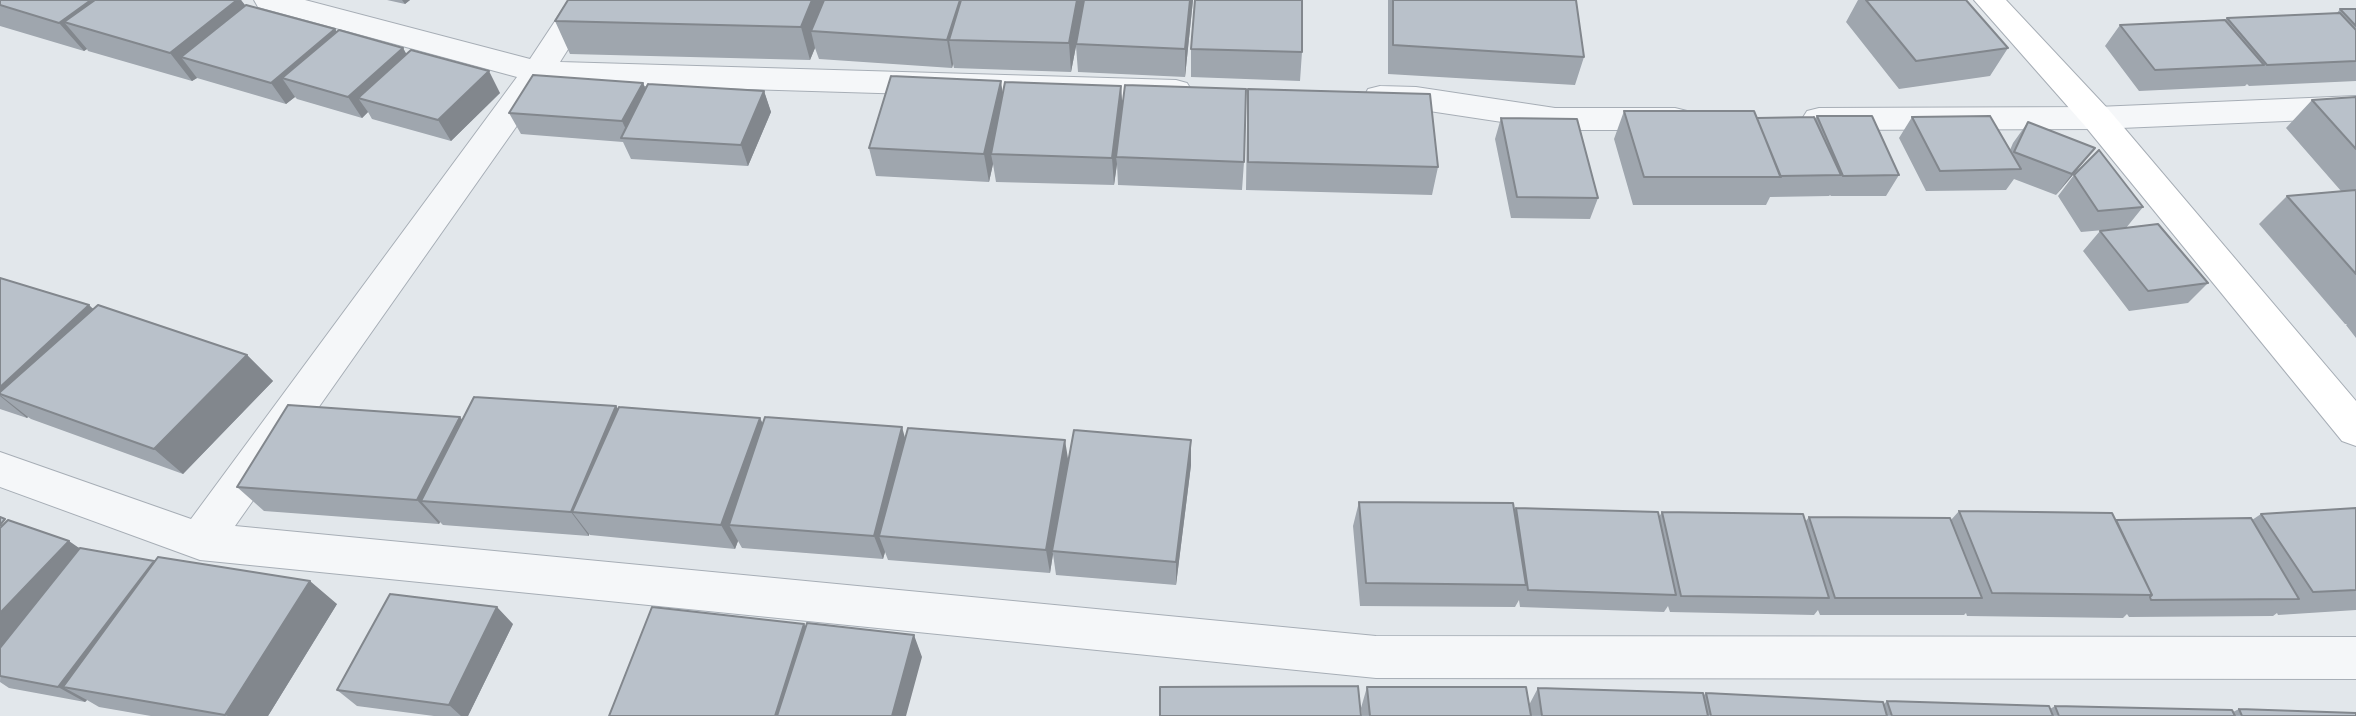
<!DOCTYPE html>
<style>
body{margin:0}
canvas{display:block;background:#e2e7eb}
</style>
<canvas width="2356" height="716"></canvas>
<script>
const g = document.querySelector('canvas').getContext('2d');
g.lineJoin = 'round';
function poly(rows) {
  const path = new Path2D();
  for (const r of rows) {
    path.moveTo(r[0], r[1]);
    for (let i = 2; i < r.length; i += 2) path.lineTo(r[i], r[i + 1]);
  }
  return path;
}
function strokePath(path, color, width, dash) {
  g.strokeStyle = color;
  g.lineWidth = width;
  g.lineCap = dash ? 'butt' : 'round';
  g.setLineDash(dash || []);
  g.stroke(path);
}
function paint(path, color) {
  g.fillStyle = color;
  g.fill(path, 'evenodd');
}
const minor = poly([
 [254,0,305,0,530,59,569,0,599,0,560,62,1176,80,1187,83,1192,91,1187,99,1176,102,547,83,235,526,1376,636,2356,637,2356,679,1376,678,200,560,0,487,0,452,191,519,517,77,258,7,254,0],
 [1380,86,1416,87,1555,108,1675,108,1687,111,1692,119,1687,127,1675,130,1555,130,1416,109,1380,108,1368,105,1364,97,1368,89,1380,86],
 [2356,96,2356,118,2097,129,1819,130,1807,127,1802,119,1807,111,1819,108,2097,107,2356,96]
]);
const secondary = poly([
 [1974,0,2006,0,2109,110,2356,401,2356,446,2342,441,2085,126,1974,0]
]);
strokePath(minor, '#a7aeb6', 2);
strokePath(secondary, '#a7aeb6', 2);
paint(minor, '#f5f7f9');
paint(secondary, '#fff');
paint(poly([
 [0,0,241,0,246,6,335,29,337,32,403,48,406,54,500,93,451,141,372,119,368,112,362,118,297,99,295,97,286,104,197,78,192,81,88,51,87,49,84,51,0,26],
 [387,0,410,0,405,4],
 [1193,0,1185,77,1078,72,1076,46,1071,72,954,68,953,64,952,68,819,59,815,48,810,60,570,54,555,21],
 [1388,0,1576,0,1584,57,1575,85,1388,74],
 [1858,0,1966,0,2008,48,1990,76,1899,89,1846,22],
 [2340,9,2356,9,2356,81,2249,86,2247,84,2245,86,2139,91,2105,46,2120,25,2225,20,2227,18,2337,13],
 [1191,49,1302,52,1300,81,1191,77],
 [643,83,646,89,764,91,771,112,748,166,631,159,623,142,521,134,509,113],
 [1121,86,1122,105,1244,162,1242,190,1118,185,1117,164,1114,185,996,182,993,164,989,182,876,176,869,148,1003,93],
 [1248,89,1438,167,1432,195,1246,190,1247,118],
 [2356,97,2356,338,2346,325,2347,324,2345,324,2259,224,2287,196,2341,191,2286,128,2312,100],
 [1624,111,1757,118,1815,119,1817,116,1899,175,1886,196,1831,196,1830,195,1829,196,1770,197,1766,205,1633,205,1614,139],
 [1912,117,2010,150,2013,143,2028,122,2078,169,2056,195,2014,179,2006,190,1926,191,1899,138],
 [1501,118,1598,198,1590,219,1511,218,1495,139],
 [2074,175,2143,207,2126,228,2081,232,2058,196],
 [2100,231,2208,283,2188,303,2129,311,2083,251],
 [0,278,94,309,247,355,273,381,183,474,31,419,28,417,27,418,0,409],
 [616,406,618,409,760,418,763,424,905,439,1068,463,1191,440,1191,465,1176,585,1056,575,1053,554,1050,573,888,560,885,552,883,559,742,548,738,541,735,549,590,535,589,534,589,536,443,525,440,522,439,524,264,511,237,487,460,417,462,420],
 [1359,502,1514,514,1516,508,1659,517,1662,512,1805,522,1809,517,1951,520,1959,511,2116,520,2252,520,2261,514,2356,508,2356,610,2278,615,2277,613,2273,616,2129,617,2127,614,2123,618,1967,616,1966,613,1964,615,1820,615,1818,610,1814,615,1670,612,1668,606,1664,612,1520,607,1519,600,1515,607,1360,606,1353,526],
 [7,521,80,548,337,604,268,716,151,716,99,707,87,700,85,702,9,688,0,682],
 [513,624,468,716,434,716,357,706,337,690],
 [1367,687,1529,705,1538,688,1703,696,1706,693,1884,704,1887,701,2050,709,2055,706,2233,712,2239,709,2356,716,1362,716,1361,708]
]), '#9fa6ae');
paint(poly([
 [91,0,152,0,64,22,87,49,84,51,59,23],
 [237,0,241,0,260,26,181,57,197,78,192,81,170,53],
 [402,0,410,0,405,4],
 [812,0,835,0,811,31,815,48,810,60,801,27],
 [960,0,973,0,949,40,953,64,952,68,947,40],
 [1077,0,1085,0,1071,72,1069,43],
 [1190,0,1193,0,1185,77,1185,49],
 [335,29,348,50,282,78,295,97,286,104,271,83],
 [403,48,415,69,358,98,368,112,362,118,348,97],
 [489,71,500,93,451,141,438,120],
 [1001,81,1005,109,991,154,993,164,989,182,984,154],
 [643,83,652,105,630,138,622,121],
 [1121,86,1123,114,1116,157,1117,164,1114,185,1112,158],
 [764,91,771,112,748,166,741,145],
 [2095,148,2078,169,2056,195,2072,174],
 [89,305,118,332,0,394,0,387],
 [247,355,273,381,183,474,154,449],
 [0,395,28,417,27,418,0,396],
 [616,406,631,432,572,512,589,534,589,536,571,512],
 [460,417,480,442,421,501,440,522,439,524,417,500],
 [760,418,772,444,729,525,738,541,735,549,721,525],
 [902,427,909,452,879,536,885,552,883,559,874,536],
 [1065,440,1069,465,1052,551,1053,554,1050,573,1046,550],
 [1191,440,1191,465,1176,585,1176,562],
 [69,541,102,564,0,675,0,613],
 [154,561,177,578,63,687,87,700,85,702,58,687],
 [310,581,337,604,268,716,228,716,225,715],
 [497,607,513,624,468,716,461,716,449,705],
 [804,624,816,645,794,716,775,716],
 [914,635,922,657,906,716,892,716]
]), '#82878d');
const building = poly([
 [0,0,91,0,59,23,0,5,0,0],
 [95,0,237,0,170,53,64,22,95,0],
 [568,0,812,0,801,27,555,21,568,0],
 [824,0,960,0,947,40,811,31,824,0],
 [961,0,1077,0,1069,43,949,40,961,0],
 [1084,0,1190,0,1185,49,1076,44,1084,0],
 [1195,0,1302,0,1302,52,1191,49,1195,0],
 [1393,0,1576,0,1584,57,1393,45,1393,0],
 [1866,0,1966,0,2008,48,1916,61,1866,0],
 [246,5,335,29,271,83,181,57,246,5],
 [2340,9,2356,9,2356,26,2340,9],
 [2340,13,2356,30,2356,61,2267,65,2227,18,2340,13],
 [2225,20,2264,65,2155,70,2120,25,2225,20],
 [339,30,403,48,348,97,282,78,339,30],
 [411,50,489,71,438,120,358,98,411,50],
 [533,75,643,83,622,121,509,113,533,75],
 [891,76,1001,81,984,154,869,148,891,76],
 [1005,82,1121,86,1112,158,991,154,1005,82],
 [648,84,764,91,741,145,621,138,648,84],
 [1125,85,1246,89,1244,162,1116,157,1125,85],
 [1248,89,1430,94,1438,167,1248,162,1248,89],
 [2356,97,2356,149,2312,100,2356,97],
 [1624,111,1754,111,1781,177,1644,177,1624,111],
 [1817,116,1872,116,1899,175,1843,176,1817,116],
 [1990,116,2021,169,1940,171,1912,117,1990,116],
 [1814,117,1841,175,1780,176,1757,118,1814,117],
 [1501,118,1577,119,1598,198,1517,197,1501,118],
 [2028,122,2095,148,2072,174,2014,152,2028,122],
 [2099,150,2143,207,2098,211,2074,175,2099,150],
 [2356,190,2356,274,2287,196,2356,190],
 [2158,224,2208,283,2148,291,2100,231,2158,224],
 [0,278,89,305,0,387,0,278],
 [98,305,247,355,154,449,0,394,0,392,98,305],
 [474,397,616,406,571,512,421,501,474,397],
 [288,405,460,417,417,500,237,487,288,405],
 [619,407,760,418,721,525,572,512,619,407],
 [765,417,902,427,874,536,729,525,765,417],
 [908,428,1065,440,1046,550,879,536,908,428],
 [1074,430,1191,440,1176,562,1052,551,1074,430],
 [1359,502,1513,503,1526,585,1366,583,1359,502],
 [1516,508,1658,512,1676,595,1528,590,1516,508],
 [2356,508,2356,590,2313,592,2261,514,2356,508],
 [1959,511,2112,513,2152,595,1992,593,1959,511],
 [1662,512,1803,514,1829,598,1681,596,1662,512],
 [0,517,5,519,0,525,0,517],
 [1809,517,1950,518,1982,598,1835,598,1809,517],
 [2251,518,2299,599,2151,600,2150,597,2152,595,2116,520,2251,518],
 [8,520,69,541,0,613,0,528,8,520],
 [80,548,154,561,58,687,0,676,0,648,80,548],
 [158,557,310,581,225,715,63,687,158,557],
 [390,594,497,607,449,705,337,690,390,594],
 [652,607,804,624,775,716,609,716,652,607],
 [807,623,914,635,892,716,777,716,807,623],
 [1358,686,1361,716,1160,716,1160,687,1358,686],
 [1367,687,1526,687,1531,716,1370,716,1367,687],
 [1538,688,1703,693,1708,716,1542,716,1538,688],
 [1706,693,1883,702,1887,716,1711,716,1706,693],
 [1887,701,2049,706,2053,716,1892,716,1887,701],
 [2055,706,2232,710,2235,716,2059,716,2055,706],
 [2239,709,2356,713,2356,716,2242,716,2239,709]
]);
paint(building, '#b9c1ca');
strokePath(building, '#82878d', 2);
</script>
